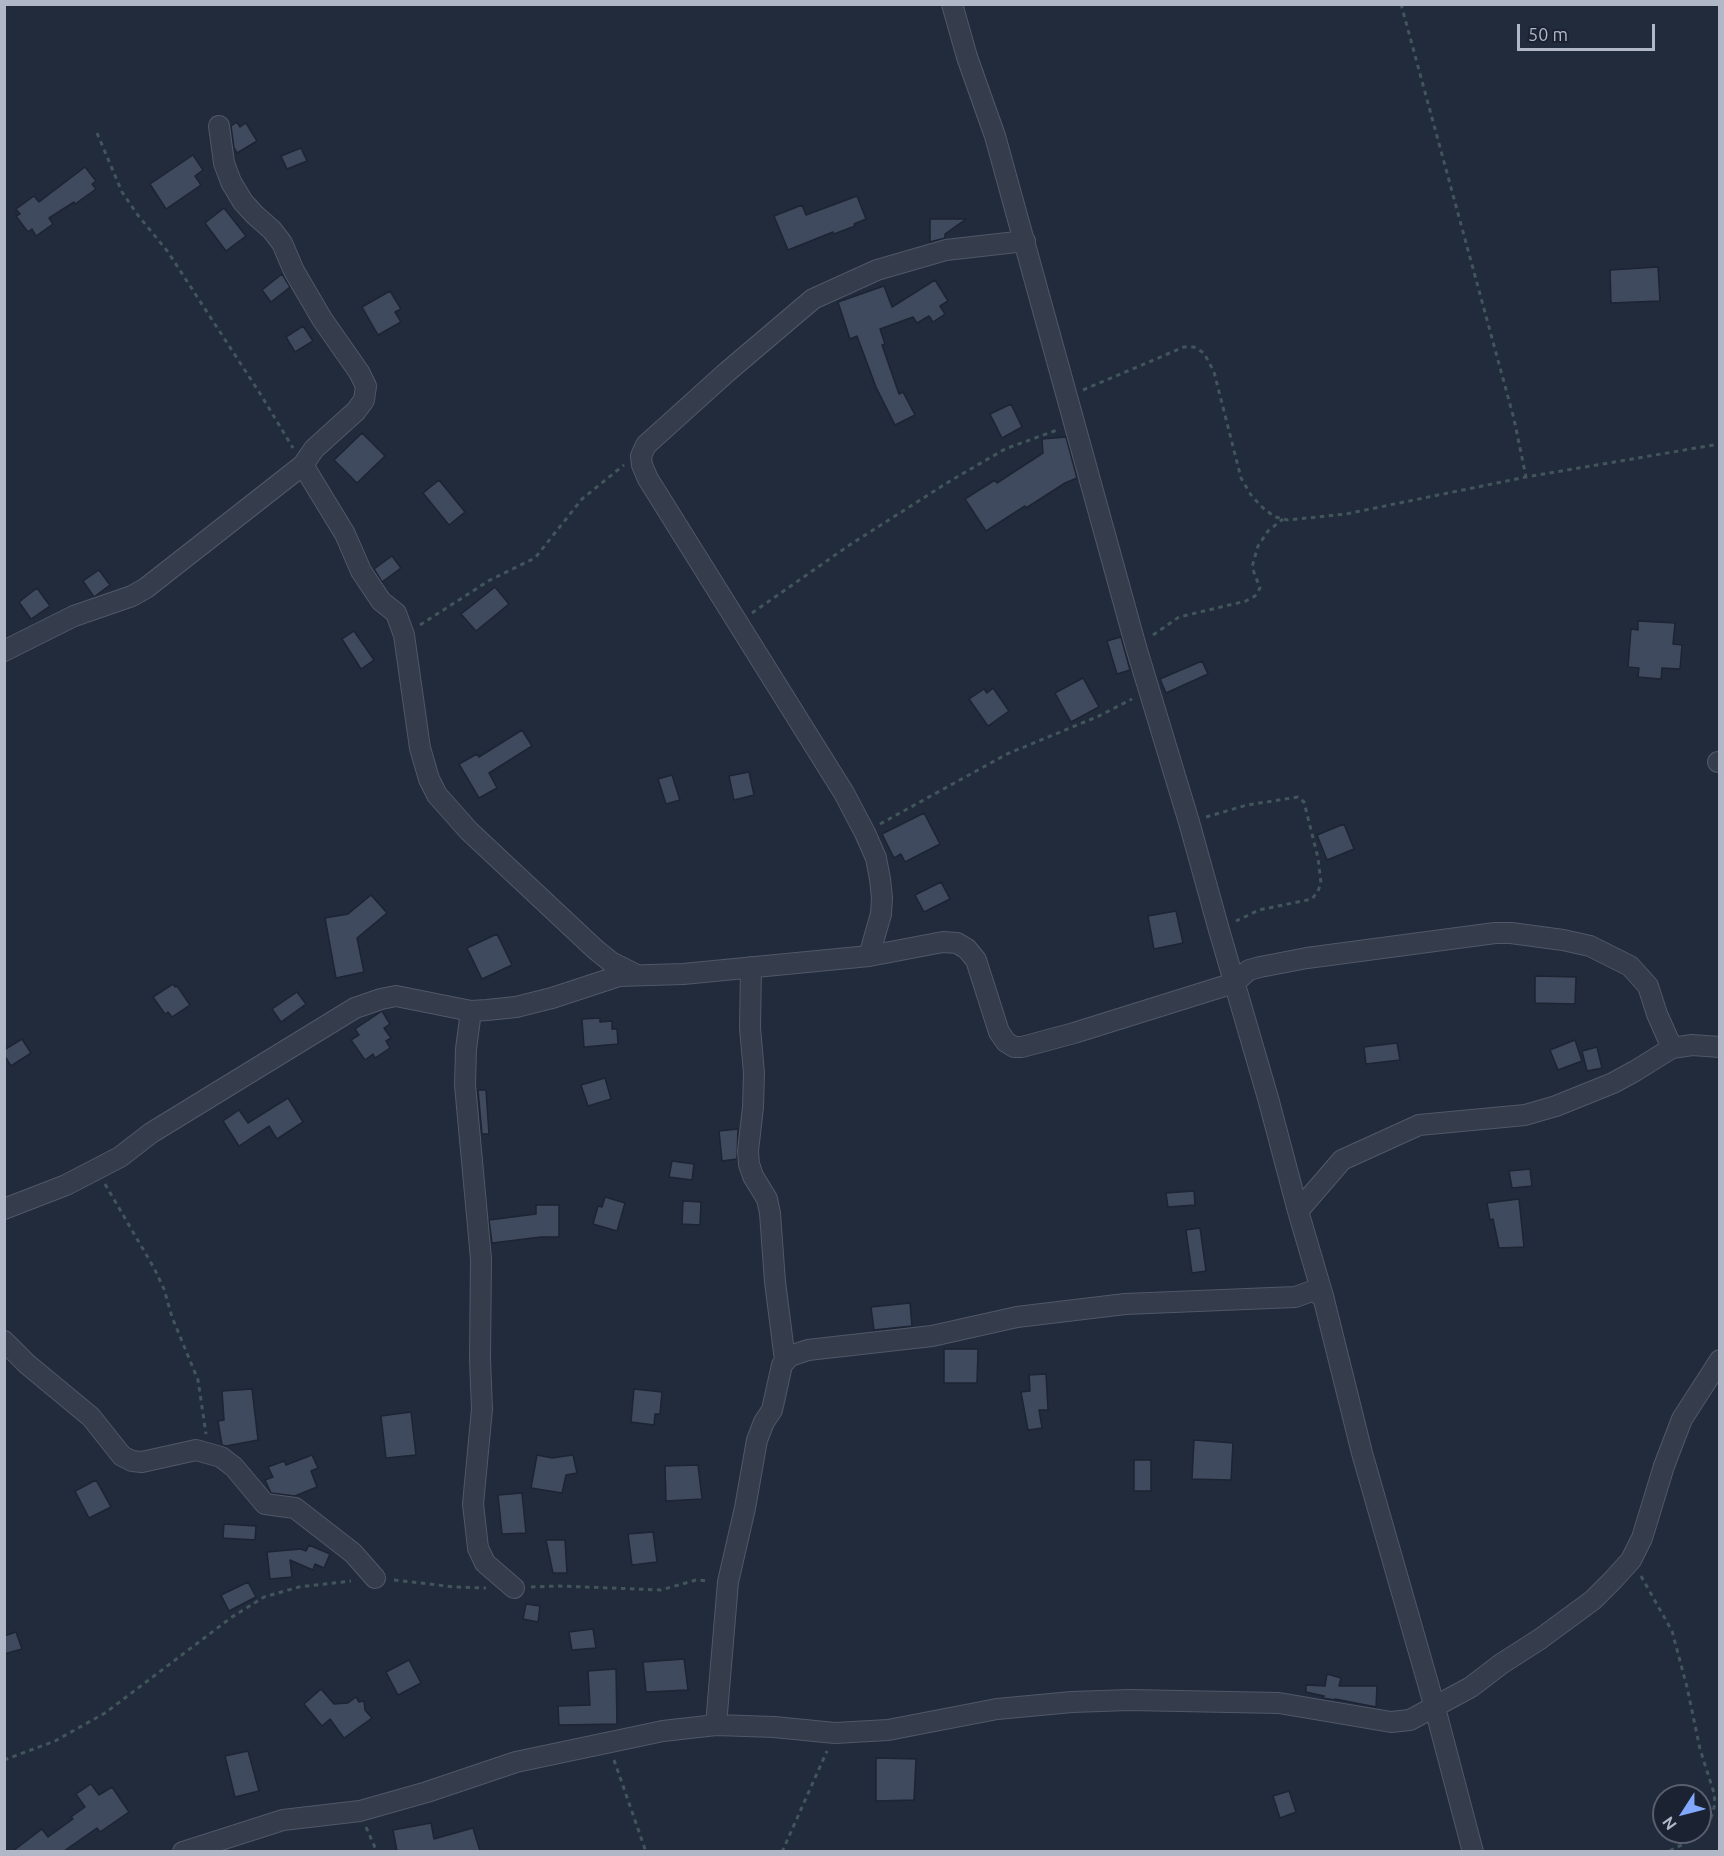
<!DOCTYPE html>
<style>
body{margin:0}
#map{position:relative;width:1724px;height:1856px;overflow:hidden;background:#212b3c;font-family:Ubuntu,sans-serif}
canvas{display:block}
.frame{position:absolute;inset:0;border:6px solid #b0b8c8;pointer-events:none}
.north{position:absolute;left:1652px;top:1784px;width:60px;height:60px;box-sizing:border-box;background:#1b2231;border:2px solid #575e6d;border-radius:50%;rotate:234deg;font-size:16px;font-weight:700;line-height:24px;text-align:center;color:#b0b8c8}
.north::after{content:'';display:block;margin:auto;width:21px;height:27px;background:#81a8fc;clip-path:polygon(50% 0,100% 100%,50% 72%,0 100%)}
.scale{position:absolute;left:1517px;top:24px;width:138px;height:27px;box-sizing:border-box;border:3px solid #b0b8c8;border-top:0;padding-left:8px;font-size:18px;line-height:21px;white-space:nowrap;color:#b0b8c8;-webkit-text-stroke:4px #1b2231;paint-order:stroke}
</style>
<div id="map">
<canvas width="1724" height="1856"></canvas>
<div class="frame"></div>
<div class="north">N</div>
<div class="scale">50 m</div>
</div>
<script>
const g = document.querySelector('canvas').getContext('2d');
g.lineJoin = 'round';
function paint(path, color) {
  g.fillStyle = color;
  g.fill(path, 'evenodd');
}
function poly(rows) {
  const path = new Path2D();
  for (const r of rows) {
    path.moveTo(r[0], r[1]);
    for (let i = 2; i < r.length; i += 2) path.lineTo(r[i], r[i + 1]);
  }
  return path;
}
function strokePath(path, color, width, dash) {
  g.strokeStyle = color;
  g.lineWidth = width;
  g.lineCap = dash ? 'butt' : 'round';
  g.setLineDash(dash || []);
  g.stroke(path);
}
const building = poly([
 [237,122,240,127,246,123,257,141,237,153,234,148,231,126,237,122],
 [301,148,307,161,287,169,281,156,301,148],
 [193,155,203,170,195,176,201,185,166,209,150,184,193,155],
 [85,167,96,181,92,184,96,189,75,204,74,202,49,218,53,224,36,236,32,229,28,232,16,216,20,214,16,209,34,196,39,202,85,167],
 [857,196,866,219,854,224,855,226,834,234,833,232,788,250,774,216,802,205,806,215,857,196],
 [224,208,246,236,226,251,205,223,224,208],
 [930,219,966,219,945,234,945,238,930,242,930,219],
 [1658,267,1660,301,1611,303,1610,270,1658,267],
 [282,274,290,287,271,302,262,290,282,274],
 [935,280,948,301,940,306,945,314,933,322,929,316,917,323,913,317,880,329,885,344,882,345,899,394,903,392,915,415,895,425,876,387,857,336,850,339,838,302,884,286,892,307,935,280],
 [390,291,401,309,395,312,401,322,378,335,362,307,390,291],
 [303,326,313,341,295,352,286,337,303,326],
 [1011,404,1022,427,1002,438,990,414,1011,404],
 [362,433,385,456,357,483,334,460,362,433],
 [1066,437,1077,478,1065,483,1026,508,1025,506,986,531,965,499,995,480,997,483,1043,453,1042,439,1066,437],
 [439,480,465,512,449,525,423,493,439,480],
 [392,556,401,568,382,582,374,569,392,556],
 [99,570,110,585,94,597,83,581,99,570],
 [495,587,509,604,476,631,461,614,495,587],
 [37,588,50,606,31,619,19,602,37,588],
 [1638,621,1675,623,1673,644,1682,645,1680,669,1662,668,1661,679,1638,677,1639,668,1628,667,1631,629,1638,630,1638,621],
 [354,631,374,660,361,669,342,639,354,631],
 [1121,637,1130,670,1117,674,1107,641,1121,637],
 [1202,661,1208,674,1166,693,1160,679,1202,661],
 [1083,678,1099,707,1071,722,1055,693,1083,678],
 [993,688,1009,711,988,726,969,699,984,689,987,693,993,688],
 [522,730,532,746,489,773,497,788,479,798,459,764,477,754,479,757,522,730],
 [749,772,754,795,734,800,729,776,749,772],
 [672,775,680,800,666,804,658,779,672,775],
 [924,813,940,844,905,862,901,854,894,858,882,834,924,813],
 [1344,824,1354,849,1327,860,1317,835,1344,824],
 [941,882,950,899,924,912,915,895,941,882],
 [371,895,387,913,357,938,364,972,336,978,325,918,348,914,371,895],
 [1176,911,1183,943,1154,949,1148,916,1176,911],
 [497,934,512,965,482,979,467,948,497,934],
 [1535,976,1576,977,1575,1004,1535,1003,1535,976],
 [173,984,175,987,177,986,190,1005,172,1017,168,1012,165,1014,153,997,173,984],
 [297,992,306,1004,281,1022,272,1009,297,992],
 [382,1011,390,1024,384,1028,391,1038,386,1041,390,1048,375,1058,373,1054,365,1060,351,1040,359,1035,355,1029,382,1011],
 [600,1018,600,1022,612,1021,612,1029,617,1029,618,1044,584,1047,582,1019,600,1018],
 [22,1039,31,1053,11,1066,4,1055,4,1050,22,1039],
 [1575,1040,1582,1061,1558,1070,1550,1050,1575,1040],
 [1397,1043,1400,1060,1366,1064,1364,1047,1397,1043],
 [1597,1047,1602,1068,1587,1071,1582,1051,1597,1047],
 [605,1078,611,1099,588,1106,581,1085,605,1078],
 [478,1090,486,1090,489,1134,482,1134,478,1090],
 [288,1098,303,1122,277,1139,269,1126,239,1146,223,1121,239,1110,248,1123,288,1098],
 [738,1129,737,1159,722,1161,719,1131,738,1129],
 [672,1161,694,1164,692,1180,669,1177,672,1161],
 [1530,1169,1532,1186,1512,1188,1509,1171,1530,1169],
 [1194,1191,1195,1205,1168,1207,1166,1193,1194,1191],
 [605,1197,625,1203,617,1231,593,1224,598,1206,602,1207,605,1197],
 [1519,1199,1524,1247,1499,1248,1493,1219,1490,1220,1487,1203,1519,1199],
 [683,1201,701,1202,700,1225,682,1224,683,1201],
 [536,1205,559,1205,559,1237,541,1237,492,1243,489,1220,536,1214,536,1205],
 [1200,1228,1206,1271,1192,1273,1186,1230,1200,1228],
 [910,1303,912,1326,874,1330,871,1307,910,1303],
 [944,1349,978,1349,977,1383,944,1383,944,1349],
 [1046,1374,1048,1410,1039,1410,1042,1428,1028,1430,1021,1392,1030,1391,1029,1375,1046,1374],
 [252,1389,258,1440,226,1446,222,1445,218,1421,224,1420,222,1391,252,1389],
 [634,1389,662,1392,660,1414,655,1414,654,1425,631,1422,634,1389],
 [411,1412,416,1455,386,1458,381,1416,411,1412],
 [1194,1440,1233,1443,1231,1480,1192,1479,1194,1440],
 [312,1455,318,1468,311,1471,317,1487,295,1496,271,1493,265,1480,273,1477,268,1467,284,1461,286,1465,312,1455],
 [537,1455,552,1458,573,1455,577,1473,566,1475,562,1493,531,1488,537,1455],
 [1134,1460,1151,1460,1151,1491,1134,1491,1134,1460],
 [698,1465,702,1499,666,1501,665,1466,698,1465],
 [96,1480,111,1507,89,1518,75,1491,96,1480],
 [522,1493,526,1533,502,1534,498,1495,522,1493],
 [224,1524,256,1526,255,1540,223,1538,224,1524],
 [653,1532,657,1562,632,1565,628,1534,653,1532],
 [546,1540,565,1540,567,1573,553,1573,546,1540],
 [309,1545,330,1554,324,1568,315,1564,313,1570,290,1560,292,1577,270,1579,267,1552,301,1549,306,1551,309,1545],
 [248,1582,256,1597,229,1611,221,1595,248,1582],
 [526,1604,540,1606,538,1622,523,1619,526,1604],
 [593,1629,596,1648,572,1650,569,1632,593,1629],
 [16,1632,22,1649,4,1654,4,1636,16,1632],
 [684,1659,688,1690,646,1692,643,1662,684,1659],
 [409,1660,421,1683,398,1695,386,1672,409,1660],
 [616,1669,617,1724,559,1725,558,1706,590,1705,588,1671,616,1669],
 [1327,1674,1341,1678,1339,1686,1377,1686,1376,1707,1335,1699,1335,1700,1323,1698,1324,1696,1306,1692,1306,1685,1325,1686,1327,1674],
 [321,1689,334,1704,348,1703,356,1697,359,1702,364,1701,365,1710,372,1718,344,1738,330,1719,322,1726,304,1704,321,1689],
 [248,1751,259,1791,235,1797,225,1756,248,1751],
 [876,1758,916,1759,914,1800,876,1801,876,1758],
 [91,1784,99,1795,112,1787,129,1812,100,1832,97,1828,64,1851,13,1851,42,1829,48,1837,73,1819,71,1817,85,1807,76,1794,91,1784],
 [1289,1791,1296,1812,1280,1818,1273,1796,1289,1791],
 [431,1823,434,1839,473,1828,480,1851,397,1851,393,1830,431,1823]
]);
paint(building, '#404a5e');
strokePath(building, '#1d2433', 1.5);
const street = poly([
 [952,4,967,57,995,136,1136,647,1189,822,1219,930,1268,1098,1298,1211,1323,1296,1362,1453,1435,1708,1473,1852],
 [219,126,224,163,231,182,243,202,255,215,272,230,282,243,294,271,322,319,359,372,366,386,364,400,356,411,314,449,303,465,345,534,361,571,381,601,396,613,404,635,420,748,429,779,437,795,469,831,595,949,611,962,637,975],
 [4,651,74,616,132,596,146,588,303,465],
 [1718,762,1720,762],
 [869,956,881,914,882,898,880,879,876,858,865,833,844,793,648,479,642,465,641,456,646,445,727,372,813,299,877,270,946,250,1025,241],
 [751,967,750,1028,754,1073,753,1107,748,1151,749,1164,753,1176,767,1199,770,1213,775,1282,785,1360],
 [471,1011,466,1049,465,1085,481,1259,480,1359,482,1409,473,1504,478,1548,485,1563,514,1588],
 [4,1209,66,1185,120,1157,151,1133,355,1008,381,999,396,996,471,1011,487,1010,516,1007,552,998,619,976,683,974,869,956,943,942,957,943,967,949,976,960,999,1032,1006,1042,1014,1047,1022,1047,1074,1033,1234,983,1249,970,1260,967,1307,958,1495,933,1511,933,1563,940,1590,946,1630,966,1648,986,1657,1014,1672,1048],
 [1298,1211,1342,1160,1419,1125,1525,1115,1556,1106,1613,1083,1635,1071,1672,1048,1692,1045,1720,1047],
 [4,1341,27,1364,91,1417,122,1456,132,1461,142,1462,196,1450,221,1457,234,1467,265,1504,295,1508,353,1553,375,1578],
 [716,1725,728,1582,745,1508,757,1440,764,1422,772,1410,782,1365,790,1356,808,1350,932,1336,1017,1317,1125,1304,1295,1297,1312,1291,1323,1296],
 [183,1852,283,1820,360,1811,427,1792,516,1762,663,1731,716,1725,774,1727,835,1733,888,1730,997,1709,1072,1702,1130,1700,1279,1703,1391,1722,1410,1720,1471,1687,1501,1664,1540,1639,1593,1600,1613,1580,1631,1560,1642,1538,1664,1466,1682,1419,1720,1360]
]);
strokePath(street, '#505867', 22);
strokePath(poly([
 [1401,4,1514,419,1526,477],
 [97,133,122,192,137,214,168,252,261,395,293,448],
 [1083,390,1184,347,1194,347,1204,353,1214,372,1241,478,1251,495,1263,508,1275,517,1288,520,1346,514,1526,477,1720,444],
 [752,613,851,544,950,481,1005,449,1057,430],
 [420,625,490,580,535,558,582,499,624,465],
 [1153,635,1179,617,1246,601,1255,596,1260,588,1252,567,1258,546,1268,531,1283,519],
 [1206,817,1247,805,1298,797,1304,802,1318,858,1321,883,1318,891,1312,899,1259,910,1236,921],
 [880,824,1007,754,1099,716,1132,699],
 [105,1184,154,1268,164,1289,172,1317,198,1380,206,1434],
 [1641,1576,1672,1631,1687,1687,1700,1749,1714,1793,1715,1804,1710,1821,1704,1829,1692,1840,1667,1852],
 [394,1580,455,1587,486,1588],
 [531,1587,559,1586,661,1590,696,1580,709,1581],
 [4,1760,55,1741,105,1713,232,1617,264,1597,299,1587,351,1581],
 [614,1760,646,1852],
 [366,1827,377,1852],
 [782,1852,827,1751]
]), '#41555a', 3, [4.5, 4.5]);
strokePath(street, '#353d4c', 20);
</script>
